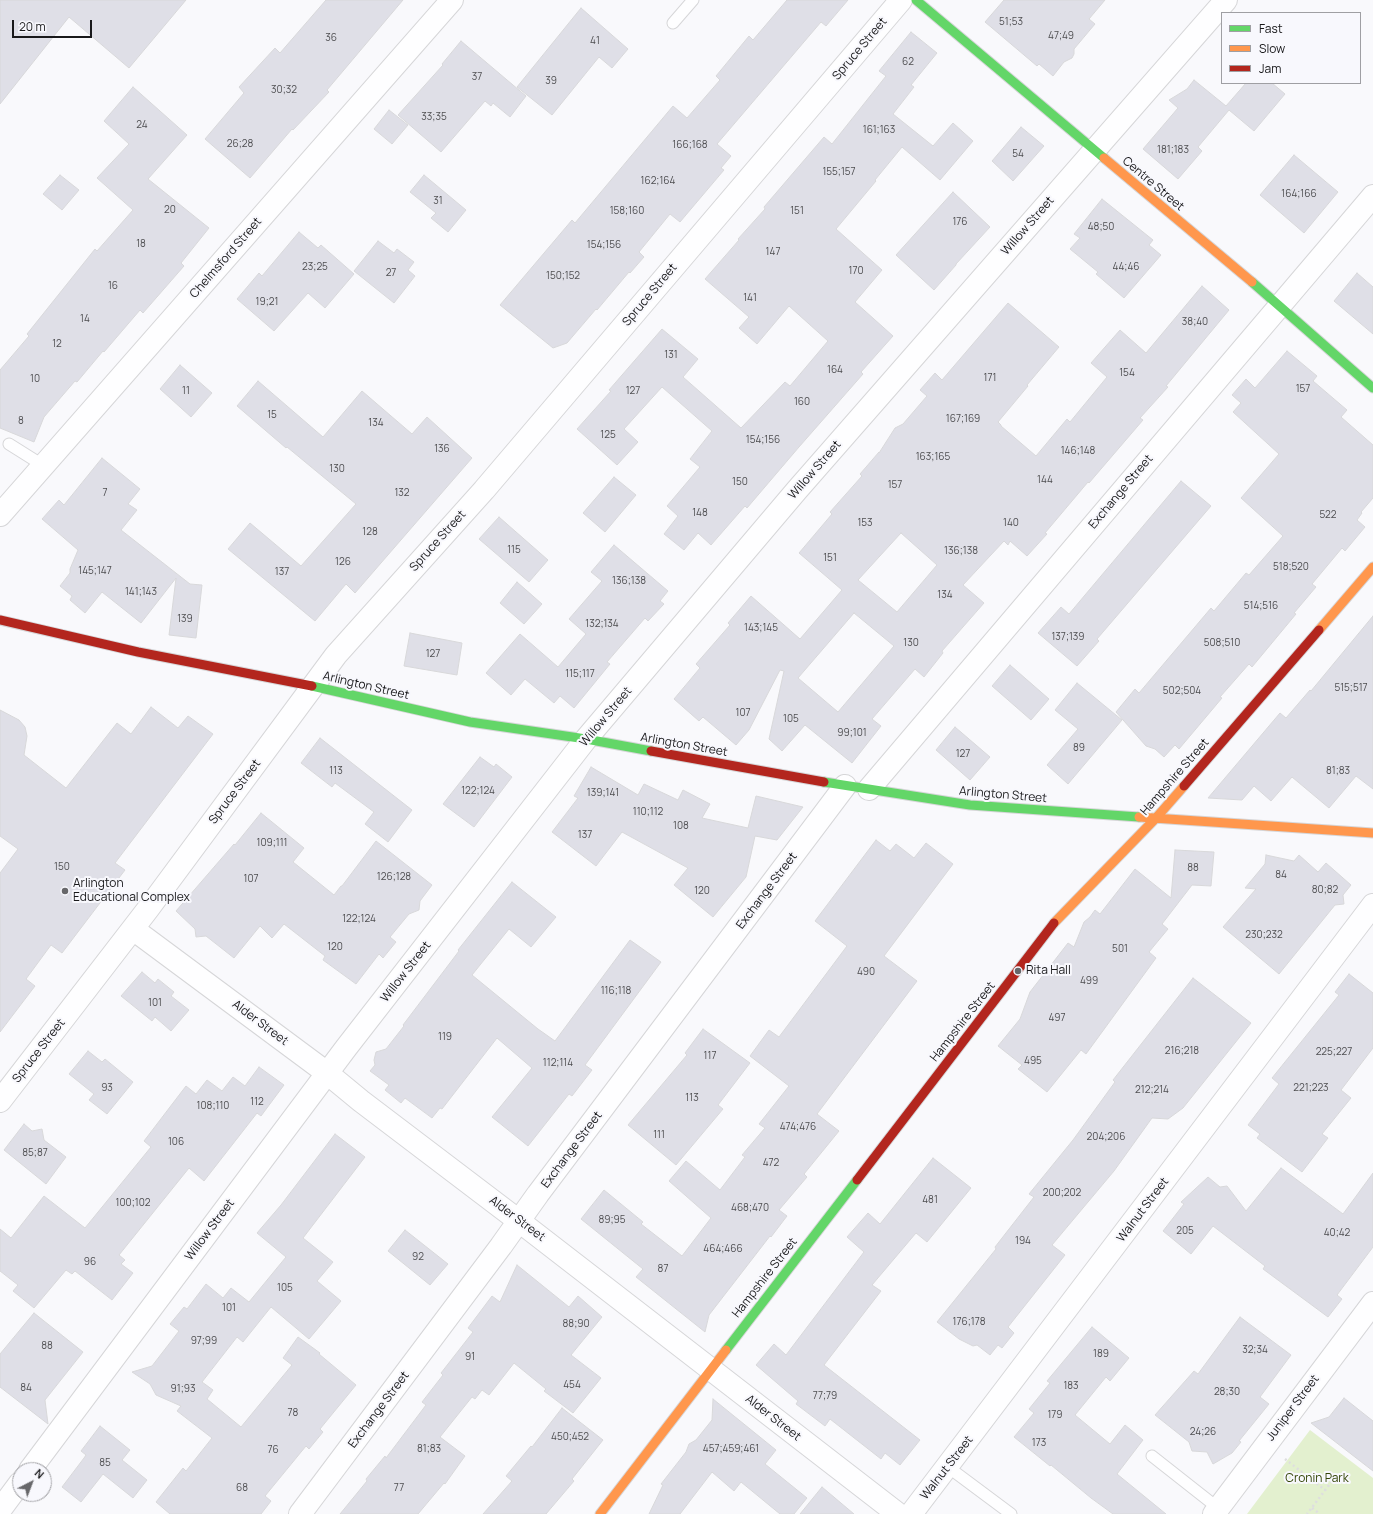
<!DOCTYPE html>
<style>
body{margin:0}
#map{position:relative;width:1373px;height:1514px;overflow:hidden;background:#f9f9fc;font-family:Manrope,sans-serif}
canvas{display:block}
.legend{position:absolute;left:1221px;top:12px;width:140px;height:72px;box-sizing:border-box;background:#f8f8fd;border:1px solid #9f9fa3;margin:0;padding:5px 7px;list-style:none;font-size:12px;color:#19191b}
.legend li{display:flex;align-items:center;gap:8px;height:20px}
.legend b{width:20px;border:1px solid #9f9fa3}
.north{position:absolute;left:12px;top:1462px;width:40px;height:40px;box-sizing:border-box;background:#f8f8fd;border:1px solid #9f9fa3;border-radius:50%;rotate:42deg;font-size:11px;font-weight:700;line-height:16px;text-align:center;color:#19191b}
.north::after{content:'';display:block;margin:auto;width:14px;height:18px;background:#67676a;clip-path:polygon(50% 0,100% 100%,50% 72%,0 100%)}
.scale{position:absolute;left:12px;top:20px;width:80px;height:18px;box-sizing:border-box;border:2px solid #19191b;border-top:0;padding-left:5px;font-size:12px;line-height:14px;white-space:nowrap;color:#19191b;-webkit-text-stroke:3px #f8f8fd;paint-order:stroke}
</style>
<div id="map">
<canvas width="1373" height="1514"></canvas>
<ul class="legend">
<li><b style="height:5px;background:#63d668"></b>Fast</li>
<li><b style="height:5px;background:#ff974d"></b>Slow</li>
<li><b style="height:5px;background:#b3261e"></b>Jam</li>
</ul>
<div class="north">N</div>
<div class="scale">20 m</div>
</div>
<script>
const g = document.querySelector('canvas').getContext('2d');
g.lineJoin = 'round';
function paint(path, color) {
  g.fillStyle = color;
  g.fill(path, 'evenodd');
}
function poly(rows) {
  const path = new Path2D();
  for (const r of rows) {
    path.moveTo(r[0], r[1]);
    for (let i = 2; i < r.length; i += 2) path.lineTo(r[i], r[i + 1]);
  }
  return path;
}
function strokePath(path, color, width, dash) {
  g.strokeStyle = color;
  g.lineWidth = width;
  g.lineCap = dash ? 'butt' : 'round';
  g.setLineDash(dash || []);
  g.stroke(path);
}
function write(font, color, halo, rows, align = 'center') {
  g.font = font + ' Manrope,sans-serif';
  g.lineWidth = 4;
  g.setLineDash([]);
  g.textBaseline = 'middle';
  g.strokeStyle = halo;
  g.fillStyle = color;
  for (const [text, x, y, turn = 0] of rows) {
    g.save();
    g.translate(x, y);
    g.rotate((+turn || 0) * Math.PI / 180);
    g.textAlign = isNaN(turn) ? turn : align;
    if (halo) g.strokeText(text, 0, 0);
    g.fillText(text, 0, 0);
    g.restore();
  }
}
paint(poly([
 [1310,1430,1373,1478,1373,1514,1247,1514]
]), '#e3f0cf');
const building = poly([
 [0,0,186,0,129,68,69,17,0,104,0,0],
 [326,0,403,0,327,90,329,92,293,130,292,129,250,178,205,139,244,93,239,87,275,48,280,53,326,0],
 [787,0,848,0,826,26,821,22,717,144,731,156,721,168,724,170,680,222,670,214,639,252,644,257,630,273,629,272,597,310,596,309,567,343,553,348,500,305,572,220,575,223,673,106,687,118,720,80,716,76,749,36,753,40,787,0],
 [1004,0,1105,0,1089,19,1095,24,1074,49,1074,54,1072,58,1064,62,1053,76,1039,64,1037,66,985,22,1004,0],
 [581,8,628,49,612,68,599,57,552,115,517,87,581,8],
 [911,32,937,53,911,85,914,87,893,114,933,146,953,123,973,141,940,180,902,147,875,180,876,181,836,229,882,270,855,302,893,336,861,372,863,374,799,447,747,508,745,506,711,545,698,533,684,550,664,534,678,516,667,506,700,467,690,459,712,431,662,387,624,429,638,442,617,465,577,429,611,391,609,390,662,329,698,359,683,377,741,428,785,382,790,386,828,341,789,306,757,344,739,328,749,317,705,279,739,240,738,239,765,209,764,207,824,137,832,144,886,76,879,71,911,32],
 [461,41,526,96,510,117,493,103,491,106,485,101,441,152,398,115,443,65,442,64,461,41],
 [1194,80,1226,106,1246,83,1272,83,1285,94,1254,131,1229,110,1198,147,1202,151,1178,179,1143,149,1178,108,1169,100,1187,89,1194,80],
 [133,87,187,135,148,179,209,228,181,263,184,266,143,313,140,310,104,352,103,351,77,382,75,381,44,417,34,442,0,428,0,370,29,336,27,334,95,249,97,251,133,210,97,178,129,144,104,121,133,87],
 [389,110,408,125,392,144,374,129,389,110],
 [1021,127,1044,146,1013,181,992,161,1021,127],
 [1294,155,1338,192,1304,233,1260,195,1294,155],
 [60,175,79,190,62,210,43,194,60,175],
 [424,175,466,210,448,232,431,218,436,213,410,192,424,175],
 [953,192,990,227,956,264,956,265,934,290,896,255,953,192],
 [1102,199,1153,240,1149,245,1161,255,1124,298,1096,274,1098,272,1070,249,1080,238,1074,234,1102,199],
 [299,232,318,248,321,245,354,274,325,308,308,293,274,331,237,299,259,273,262,276,299,232],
 [378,241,394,253,397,249,414,262,408,270,415,276,394,303,354,271,378,241],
 [1357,273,1373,287,1373,334,1334,301,1357,273],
 [1202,286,1229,310,1166,386,1168,387,1140,418,1143,420,1089,483,1088,482,1045,533,1047,534,1027,556,1010,541,1008,545,1004,541,963,585,984,603,942,651,943,653,924,677,915,669,872,719,881,726,852,763,805,725,782,751,769,739,784,671,780,670,749,730,736,745,703,717,699,721,674,699,700,668,696,664,730,625,728,623,751,596,800,639,842,590,799,553,832,514,830,512,862,476,860,474,879,452,879,453,895,428,903,424,927,396,920,390,935,373,942,380,1008,303,1059,347,1027,385,1028,386,998,422,1001,425,1001,426,1036,456,1067,419,1070,422,1107,377,1091,363,1120,330,1146,353,1202,286],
 [901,533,937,565,897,612,858,580,901,533],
 [854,613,894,646,838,712,798,678,854,613],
 [1287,351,1317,376,1313,381,1347,410,1341,417,1373,445,1373,498,1361,512,1362,513,1357,520,1365,527,1345,551,1342,548,1312,584,1316,587,1294,613,1296,614,1252,667,1249,664,1220,697,1222,698,1179,749,1175,745,1164,757,1155,749,1146,746,1116,712,1135,689,1139,693,1211,608,1214,611,1246,573,1249,575,1283,536,1241,498,1279,454,1233,412,1241,403,1232,395,1246,379,1255,388,1287,351],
 [180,365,212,393,191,417,160,389,180,365],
 [258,381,323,437,362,391,412,434,427,417,472,458,355,593,346,584,315,621,228,549,250,523,301,566,356,504,287,447,286,448,237,406,258,381],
 [102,458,140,489,128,504,137,510,121,530,190,584,202,585,196,638,169,635,176,578,141,623,102,592,85,613,70,600,72,596,60,586,70,573,70,569,78,550,42,519,59,500,64,505,102,458],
 [614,477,636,495,605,532,583,513,614,477],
 [1181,481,1211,506,1097,639,1099,641,1077,666,1038,633,1061,607,1069,614,1181,481],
 [499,517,548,560,529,582,479,539,499,517],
 [614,545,668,591,660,601,664,604,648,621,645,618,607,662,610,664,574,708,560,696,554,703,525,679,511,695,486,673,520,634,558,667,586,634,569,619,602,581,591,572,614,545],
 [517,582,542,604,524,624,500,603,517,582],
 [1373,616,1373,789,1356,776,1329,808,1292,777,1271,801,1254,786,1242,800,1208,798,1280,713,1286,718,1310,690,1311,691,1373,616],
 [410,633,462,643,457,675,404,666,410,633],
 [1010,665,1049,699,1031,720,992,686,1010,665],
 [1077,683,1122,720,1068,784,1047,765,1078,729,1055,710,1077,683],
 [151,707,178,728,188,716,213,734,115,863,125,870,62,953,51,945,26,979,35,986,0,1032,0,873,18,849,0,836,0,710,19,720,25,727,27,736,24,755,66,788,117,723,131,734,151,707],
 [955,727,990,757,970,780,936,750,955,727],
 [320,738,412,810,388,842,365,824,374,812,335,783,332,787,301,763,320,738],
 [480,757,494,767,496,764,512,777,474,827,443,804,480,757],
 [591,767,638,795,644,784,678,800,683,790,710,804,702,818,748,828,756,796,803,807,777,840,755,836,746,877,713,917,674,885,688,868,622,832,596,866,552,832,578,798,574,796,591,767],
 [261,813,304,848,293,862,334,895,341,886,342,886,376,841,432,885,420,901,419,910,409,914,390,937,396,942,383,958,379,954,356,984,323,960,325,956,284,924,272,938,260,926,234,958,206,936,196,937,195,929,176,911,234,844,235,845,261,813],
 [876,840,890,851,896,844,914,858,926,843,953,864,884,956,917,981,817,1114,839,1131,804,1174,807,1177,779,1210,787,1216,771,1237,770,1236,709,1315,705,1332,636,1277,643,1269,581,1219,604,1190,643,1222,641,1224,682,1256,711,1218,669,1181,686,1161,720,1190,745,1157,742,1155,765,1128,759,1124,789,1086,750,1056,769,1030,779,1037,847,946,815,921,876,840],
 [1175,850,1214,852,1211,886,1192,885,1162,924,1168,929,1149,952,1156,958,1086,1054,1081,1050,1047,1092,1018,1069,1022,1065,998,1046,1020,1019,1030,992,1068,943,1074,947,1084,922,1090,917,1095,910,1100,914,1135,869,1171,898,1175,850],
 [1266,855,1294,861,1299,855,1318,872,1326,863,1351,885,1343,895,1344,904,1335,905,1279,974,1223,927,1256,889,1245,888,1265,864,1266,855],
 [512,882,556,917,531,947,509,929,472,975,538,1029,555,1041,630,940,661,962,585,1065,592,1070,572,1096,569,1094,528,1146,492,1117,532,1068,497,1038,442,1109,440,1108,432,1118,405,1098,401,1103,385,1090,389,1085,370,1071,375,1065,374,1060,376,1052,386,1049,404,1026,403,1025,459,951,458,950,512,882],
 [142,972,155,983,158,979,174,992,171,996,189,1010,171,1031,155,1017,152,1021,121,996,142,972],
 [1349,974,1373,993,1373,1048,1341,1090,1351,1098,1322,1134,1328,1138,1302,1172,1257,1138,1260,1134,1248,1125,1279,1084,1272,1078,1339,995,1335,992,1349,974],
 [1193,978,1251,1023,1183,1108,1168,1119,1152,1118,1114,1171,1052,1245,1065,1255,1008,1327,1014,1333,1002,1348,998,1345,990,1355,977,1345,973,1346,959,1339,937,1322,996,1249,995,1247,1034,1197,1029,1194,1073,1140,1115,1082,1113,1080,1193,978],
 [703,1029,750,1063,718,1105,723,1109,676,1165,628,1125,687,1055,685,1053,703,1029],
 [88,1051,102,1062,105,1059,133,1082,107,1114,89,1100,94,1094,69,1074,88,1051],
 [259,1067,284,1085,261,1116,257,1113,204,1181,189,1168,119,1255,125,1260,121,1264,133,1273,112,1300,75,1271,72,1274,66,1270,34,1308,13,1291,18,1285,0,1271,0,1229,11,1238,44,1196,85,1228,151,1147,144,1141,186,1086,196,1094,207,1080,222,1091,233,1077,245,1086,259,1067],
 [24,1124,32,1131,42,1129,44,1140,66,1157,46,1184,4,1150,24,1124],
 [335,1134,365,1157,303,1238,333,1262,317,1281,341,1301,309,1339,271,1307,243,1342,237,1337,202,1382,213,1390,207,1399,241,1427,292,1365,283,1358,298,1337,320,1353,319,1354,356,1385,320,1429,323,1432,309,1449,306,1446,265,1496,271,1501,261,1514,170,1514,156,1502,183,1468,186,1471,212,1438,177,1411,181,1406,156,1395,150,1384,132,1372,152,1366,179,1331,170,1324,184,1307,187,1309,206,1284,223,1298,231,1288,249,1302,286,1257,257,1233,281,1205,335,1134],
 [933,1158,971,1188,927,1242,916,1233,872,1285,881,1291,824,1365,920,1440,900,1465,885,1453,881,1459,830,1419,825,1426,796,1404,798,1401,756,1365,774,1344,786,1355,864,1252,847,1237,868,1213,880,1224,933,1158],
 [1281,1168,1343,1214,1373,1173,1373,1247,1337,1295,1342,1299,1328,1317,1263,1269,1265,1266,1213,1226,1191,1254,1163,1231,1184,1204,1181,1202,1208,1177,1220,1187,1227,1186,1246,1211,1281,1168],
 [405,1230,448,1264,430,1285,388,1251,405,1230],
 [517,1265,569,1307,578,1296,602,1317,571,1355,601,1378,573,1413,544,1391,546,1389,514,1363,489,1395,482,1390,475,1399,472,1397,440,1437,465,1456,445,1484,444,1483,418,1514,340,1514,367,1481,366,1479,385,1456,386,1458,426,1405,422,1402,443,1375,441,1373,473,1332,468,1328,492,1296,500,1302,517,1265],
 [34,1313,83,1352,45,1400,48,1424,0,1387,0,1354,34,1313],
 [1240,1317,1291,1355,1260,1397,1269,1404,1239,1441,1241,1442,1232,1453,1213,1464,1207,1452,1192,1451,1189,1442,1155,1415,1194,1371,1198,1374,1240,1317],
 [1092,1327,1129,1358,1110,1381,1106,1377,1075,1415,1110,1444,1125,1425,1143,1440,1117,1474,1166,1514,1113,1514,1091,1498,1051,1465,1050,1466,1014,1437,1034,1413,1029,1409,1050,1383,1047,1381,1092,1327],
 [1344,1398,1373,1421,1373,1471,1311,1423,1329,1417,1344,1398],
 [713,1399,776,1450,765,1464,807,1498,794,1514,780,1514,741,1482,734,1491,712,1472,680,1514,649,1514,663,1485,661,1484,686,1452,689,1444,696,1440,712,1420,713,1399],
 [562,1408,603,1440,572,1479,574,1481,546,1514,483,1514,512,1481,506,1476,531,1446,532,1447,562,1408],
 [100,1426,130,1450,122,1460,147,1480,133,1498,103,1474,81,1502,62,1487,84,1458,86,1455,81,1451,100,1426],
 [822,1487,854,1514,800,1514,822,1487]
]);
paint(building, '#dfdfe7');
strokePath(building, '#d8d8da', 1);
const lane = poly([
 [673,23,693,0],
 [9,444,44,466],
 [1152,1456,1218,1508],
 [948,1467,1011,1514]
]);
const street = poly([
 [0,515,452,0],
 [869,789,1373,196],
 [133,929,327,1073,361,1101,519,1221,898,1514],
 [0,1101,148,909,336,655,484,490,901,0],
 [30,1470,346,1048,586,739,797,490,1226,0],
 [0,1510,20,1483],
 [300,1514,501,1246,538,1194,845,786],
 [911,1514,1373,905],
 [1214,1514,1373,1303]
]);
const fast = poly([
 [916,0,1104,158],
 [1252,282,1373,388],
 [312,686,470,722,586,739,651,751],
 [824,782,970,805,1139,817],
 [726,1350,857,1180]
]);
const slow = poly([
 [1104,158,1252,282],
 [1319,630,1373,567],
 [1139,817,1373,833],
 [1054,923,1156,818,1184,786],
 [600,1514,726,1350]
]);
const jam = poly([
 [0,620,138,652,312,686],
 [651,751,824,782],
 [1184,786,1319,630],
 [857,1180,1054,923]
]);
strokePath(lane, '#d6d6d8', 13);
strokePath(street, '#d6d6d8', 24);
strokePath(fast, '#d6d6d8', 11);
strokePath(slow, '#d6d6d8', 11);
strokePath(jam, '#d6d6d8', 11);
strokePath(poly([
 [1285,1459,1325,1490,1336,1476,1307,1514],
 [1312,1508,1320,1514]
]), '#dededf', 2.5, [2, 3]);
strokePath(lane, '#fefeff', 11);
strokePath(street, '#fefeff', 22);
strokePath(fast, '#63d668', 9);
strokePath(slow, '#ff974d', 9);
strokePath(jam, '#b3261e', 9);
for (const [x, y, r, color] of [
 [65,891,4,"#67676a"],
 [1018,971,4,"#67676a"]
]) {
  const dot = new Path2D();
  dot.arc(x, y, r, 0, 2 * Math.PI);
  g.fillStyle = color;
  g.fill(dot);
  strokePath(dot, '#f8f8fd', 1.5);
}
write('10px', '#4e4e51', null, [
 ["51;53",1011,22],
 ["47;49",1061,36],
 ["36",331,38],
 ["41",595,41],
 ["62",908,62],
 ["37",477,77],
 ["39",551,81],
 ["30;32",284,90],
 ["33;35",434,117],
 ["24",142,125],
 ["161;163",879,130],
 ["26;28",240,144],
 ["166;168",690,145],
 ["181;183",1173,150],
 ["54",1018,154],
 ["155;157",839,172],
 ["162;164",658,181],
 ["164;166",1299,194],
 ["31",438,201],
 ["20",170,210],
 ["158;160",627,211],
 ["151",797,211],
 ["176",960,222],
 ["48;50",1101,227],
 ["18",141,244],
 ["154;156",604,245],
 ["147",773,252],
 ["23;25",315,267],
 ["44;46",1126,267],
 ["170",856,271],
 ["27",391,273],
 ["150;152",563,276],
 ["16",113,286],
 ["141",750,298],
 ["19;21",267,302],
 ["14",85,319],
 ["38;40",1195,322],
 ["12",57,344],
 ["131",671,355],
 ["164",835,370],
 ["154",1127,373],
 ["171",990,378],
 ["10",35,379],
 ["157",1303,389],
 ["11",186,391],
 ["127",633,391],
 ["160",802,402],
 ["15",272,415],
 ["167;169",963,419],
 ["8",21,421],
 ["134",376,423],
 ["125",608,435],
 ["154;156",763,440],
 ["136",442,449],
 ["146;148",1078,451],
 ["163;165",933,457],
 ["130",337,469],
 ["144",1045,480],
 ["150",740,482],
 ["157",895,485],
 ["7",105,493],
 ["132",402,493],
 ["148",700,513],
 ["522",1328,515],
 ["153",865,523],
 ["140",1011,523],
 ["128",370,532],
 ["115",514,550],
 ["136;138",961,551],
 ["151",830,558],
 ["126",343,562],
 ["518;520",1291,567],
 ["145;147",95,571],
 ["137",282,572],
 ["136;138",629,581],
 ["141;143",141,592],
 ["134",945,595],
 ["514;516",1261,606],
 ["139",185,619],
 ["132;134",602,624],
 ["143;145",761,628],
 ["137;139",1068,637],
 ["130",911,643],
 ["508;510",1222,643],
 ["127",433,654],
 ["115;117",580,674],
 ["515;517",1351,688],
 ["502;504",1182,691],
 ["107",743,713],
 ["105",791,719],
 ["99;101",852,733],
 ["89",1079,748],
 ["127",963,754],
 ["113",336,771],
 ["81;83",1338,771],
 ["122;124",478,791],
 ["139;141",603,793],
 ["110;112",648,812],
 ["108",681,826],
 ["137",585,835],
 ["109;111",272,843],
 ["150",62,867],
 ["88",1193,868],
 ["84",1281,875],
 ["126;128",394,877],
 ["107",251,879],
 ["80;82",1325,890],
 ["120",702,891],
 ["122;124",359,919],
 ["230;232",1264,935],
 ["120",335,947],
 ["501",1120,949],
 ["490",866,972],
 ["499",1089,981],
 ["116;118",616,991],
 ["101",155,1003],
 ["497",1057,1018],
 ["119",445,1037],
 ["216;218",1182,1051],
 ["225;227",1334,1052],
 ["117",710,1056],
 ["495",1033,1061],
 ["112;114",558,1063],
 ["93",107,1088],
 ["221;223",1311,1088],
 ["212;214",1152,1090],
 ["113",692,1098],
 ["112",257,1102],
 ["108;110",213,1106],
 ["474;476",798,1127],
 ["111",659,1135],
 ["204;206",1106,1137],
 ["106",176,1142],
 ["85;87",35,1153],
 ["472",771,1163],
 ["200;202",1062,1193],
 ["481",930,1200],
 ["100;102",133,1203],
 ["468;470",750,1208],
 ["89;95",612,1220],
 ["205",1185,1231],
 ["40;42",1337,1233],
 ["194",1023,1241],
 ["464;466",723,1249],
 ["92",418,1257],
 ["96",90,1262],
 ["87",663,1269],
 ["105",285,1288],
 ["101",229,1308],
 ["176;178",969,1322],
 ["88;90",576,1324],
 ["97;99",204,1341],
 ["88",47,1346],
 ["32;34",1255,1350],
 ["189",1101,1354],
 ["91",470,1357],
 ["454",572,1385],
 ["183",1071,1386],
 ["84",26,1388],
 ["91;93",183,1389],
 ["28;30",1227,1392],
 ["77;79",825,1396],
 ["78",293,1413],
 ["179",1055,1415],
 ["24;26",1203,1432],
 ["450;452",570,1437],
 ["173",1039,1443],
 ["81;83",429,1449],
 ["457;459;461",731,1449],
 ["76",273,1450],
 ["85",105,1463],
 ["68",242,1488],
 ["77",399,1488]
]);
write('12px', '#19191b', '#f8f8fd', [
 ["Spruce Street",860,49,-50],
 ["Centre Street",1153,184,40],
 ["Willow Street",1028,226,-49],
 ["Chelmsford Street",226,258,-49],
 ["Spruce Street",650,295,-50],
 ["Willow Street",815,470,-49],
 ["Exchange Street",1121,492,-50],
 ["Spruce Street",438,541,-48],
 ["Arlington Street",366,686,13],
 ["Willow Street",606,717,-50],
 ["Arlington Street",684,745,10],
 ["Hampshire Street",1175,777,-49],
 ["Spruce Street",235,792,-53],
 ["Arlington Street",1003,795,5],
 ["Exchange Street",767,891,-53],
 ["Willow Street",406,972,-52],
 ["Hampshire Street",963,1022,-52],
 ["Alder Street",260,1023,37],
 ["Spruce Street",39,1051,-52],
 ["Exchange Street",572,1150,-53],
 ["Walnut Street",1143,1210,-53],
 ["Alder Street",517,1219,37],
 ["Willow Street",210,1230,-53],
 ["Hampshire Street",765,1278,-52],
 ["Juniper Street",1293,1408,-53],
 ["Exchange Street",379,1410,-53],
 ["Alder Street",773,1418,38],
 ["Walnut Street",947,1468,-52]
]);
write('12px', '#19191b', '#f8f8fd', [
 ["Arlington",73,884],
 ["Educational Complex",73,898],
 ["Rita Hall",1026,971]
], 'left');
write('12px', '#334506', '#f8f8fd', [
 ["Cronin Park",1317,1479]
]);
</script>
